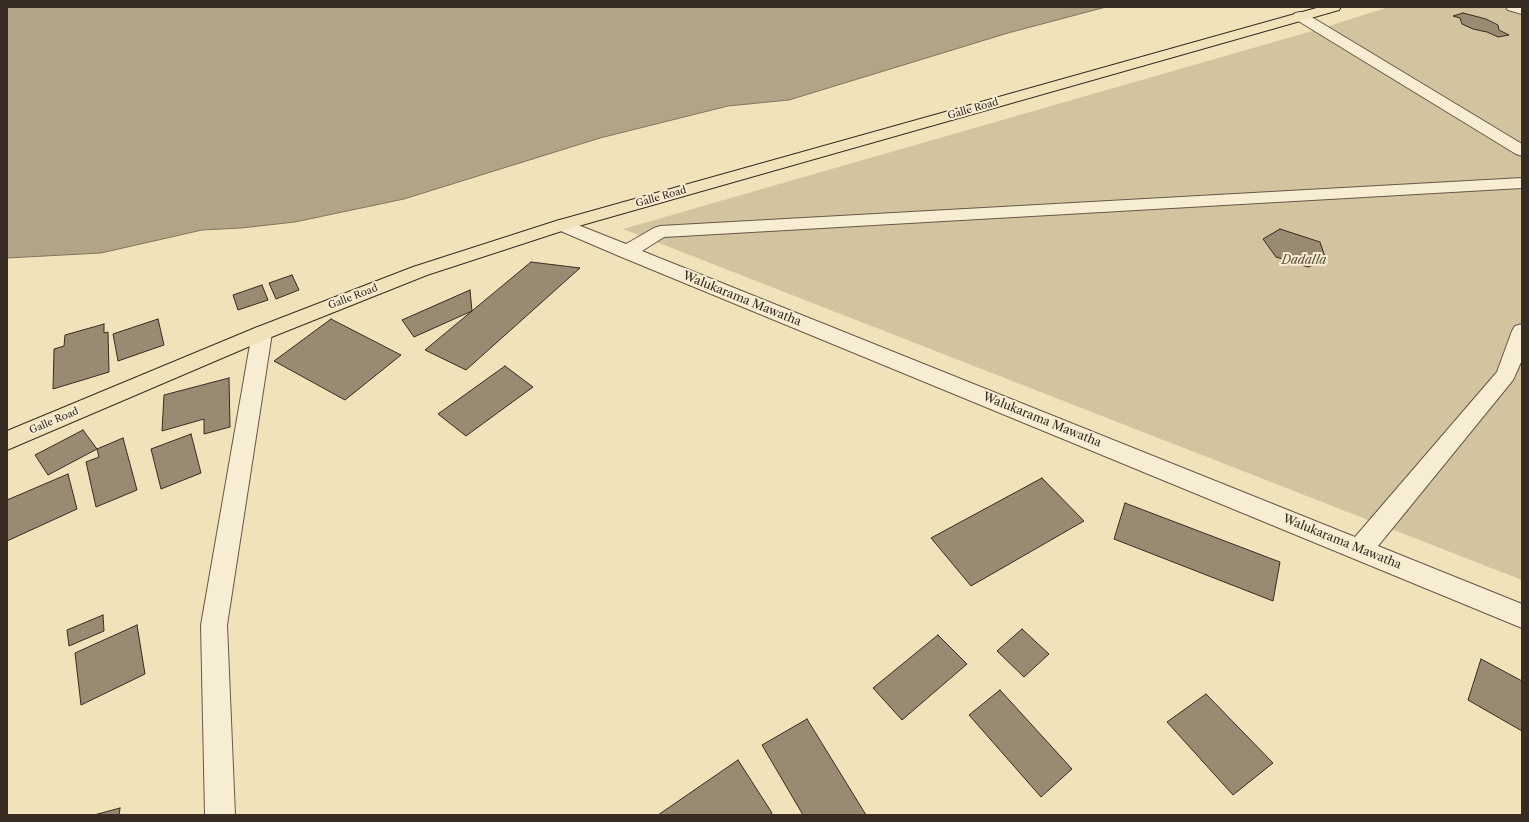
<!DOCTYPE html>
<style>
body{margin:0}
#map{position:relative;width:1529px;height:822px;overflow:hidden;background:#f1e3b9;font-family:"Libre Caslon Text",serif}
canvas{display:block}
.frame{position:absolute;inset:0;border:8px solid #372b22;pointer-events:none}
</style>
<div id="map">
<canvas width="1529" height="822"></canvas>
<div class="frame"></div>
</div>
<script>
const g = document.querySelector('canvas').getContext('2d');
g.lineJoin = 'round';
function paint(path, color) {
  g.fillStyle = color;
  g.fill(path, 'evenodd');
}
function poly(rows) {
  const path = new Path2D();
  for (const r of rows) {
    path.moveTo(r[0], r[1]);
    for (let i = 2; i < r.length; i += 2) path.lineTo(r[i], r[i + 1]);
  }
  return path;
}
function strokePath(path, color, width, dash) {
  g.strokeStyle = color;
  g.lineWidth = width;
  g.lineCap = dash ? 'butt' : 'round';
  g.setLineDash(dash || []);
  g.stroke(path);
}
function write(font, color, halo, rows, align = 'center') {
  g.font = font + ' "Libre Caslon Text",serif';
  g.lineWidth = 4;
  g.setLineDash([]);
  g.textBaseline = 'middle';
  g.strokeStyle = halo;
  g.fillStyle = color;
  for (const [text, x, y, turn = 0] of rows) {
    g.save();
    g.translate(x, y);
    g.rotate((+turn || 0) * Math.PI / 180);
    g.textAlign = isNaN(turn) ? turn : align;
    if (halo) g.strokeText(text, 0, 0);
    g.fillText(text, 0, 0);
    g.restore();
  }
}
paint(poly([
 [1389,7,1510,7,1522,11,1522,580,623,229,1319,29]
]), '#d1c49f');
const water = poly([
 [7,7,1106,7,1008,33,789,100,728,106,600,138,404,199,295,222,241,228,202,230,101,253,7,258,7,7]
]);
paint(water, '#b2a486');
strokePath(water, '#81745e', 1);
const building = poly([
 [1463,13,1486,19,1498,25,1499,30,1509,35,1498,37,1487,32,1473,29,1462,24,1460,18,1453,16,1463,13],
 [1280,229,1320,242,1326,260,1308,267,1276,257,1263,239,1280,229],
 [531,262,580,268,466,370,425,350,531,262],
 [292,275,299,290,276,299,269,283,292,275],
 [262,285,268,300,238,310,233,295,262,285],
 [470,290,472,311,414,337,402,320,470,290],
 [158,319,164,345,118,361,113,334,158,319],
 [331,319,401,355,345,400,274,361,331,319],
 [104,324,104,333,108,332,109,372,53,389,54,349,64,346,65,335,104,324],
 [505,366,533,387,466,436,438,414,505,366],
 [229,378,230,427,204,434,204,419,162,431,164,395,229,378],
 [83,430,97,449,48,475,35,455,83,430],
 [191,434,201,473,161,489,151,449,191,434],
 [123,438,137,490,96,507,86,462,99,457,97,449,123,438],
 [68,474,77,509,7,541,7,500,68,474],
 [1042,478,1084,521,971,586,931,538,1042,478],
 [1125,503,1280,562,1273,601,1114,539,1125,503],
 [103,615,104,631,69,646,67,630,103,615],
 [137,625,145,674,81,705,75,653,137,625],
 [1022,629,1049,654,1024,677,997,651,1022,629],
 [938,635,967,664,902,720,873,688,938,635],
 [1481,659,1522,681,1522,731,1468,700,1481,659],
 [1000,690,1072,769,1041,797,969,715,1000,690],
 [1206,694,1273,763,1233,795,1167,722,1206,694],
 [807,719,866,815,803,815,762,745,807,719],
 [738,760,772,813,769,815,658,815,738,760],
 [120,808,119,815,94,815,120,808]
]);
paint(building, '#988b71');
strokePath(building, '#372b22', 1);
const street = poly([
 [1506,7,1522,7,1522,14,1508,10,1506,7],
 [1300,12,1305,13,1522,144,1522,156,1516,154,1295,19,1293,16,1295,13,1300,12],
 [1522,178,1522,188,664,237,642,251,1355,537,1497,372,1512,331,1515,326,1522,324,1522,360,1513,380,1378,546,1522,604,1522,628,619,256,556,229,553,225,556,221,562,220,568,221,626,244,654,228,660,226,1522,178],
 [262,326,269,328,272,333,227,625,235,815,205,815,201,625,252,333,255,328,262,326]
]);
const highway = poly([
 [1320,7,1341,7,1339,10,568,229,427,275,269,338,7,450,7,431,255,328,413,267,556,221,1320,7]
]);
strokePath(street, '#665948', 2);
strokePath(highway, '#372b22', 2);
paint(street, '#f6edd2');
paint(highway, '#f1e3b9');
write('10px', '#372b22', '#f6edd2', [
 ["Galle Road",973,109,-16],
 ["Galle Road",661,197,-16],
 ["Galle Road",353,297,-21],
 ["Galle Road",54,421,-23]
]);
write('italic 12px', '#5e5141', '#f6edd2', [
 ["Dadalla",1304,261]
]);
write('12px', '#372b22', '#f6edd2', [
 ["Walukarama Mawatha",742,299,22],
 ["Walukarama Mawatha",1042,420,22],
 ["Walukarama Mawatha",1342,542,22]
]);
</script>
